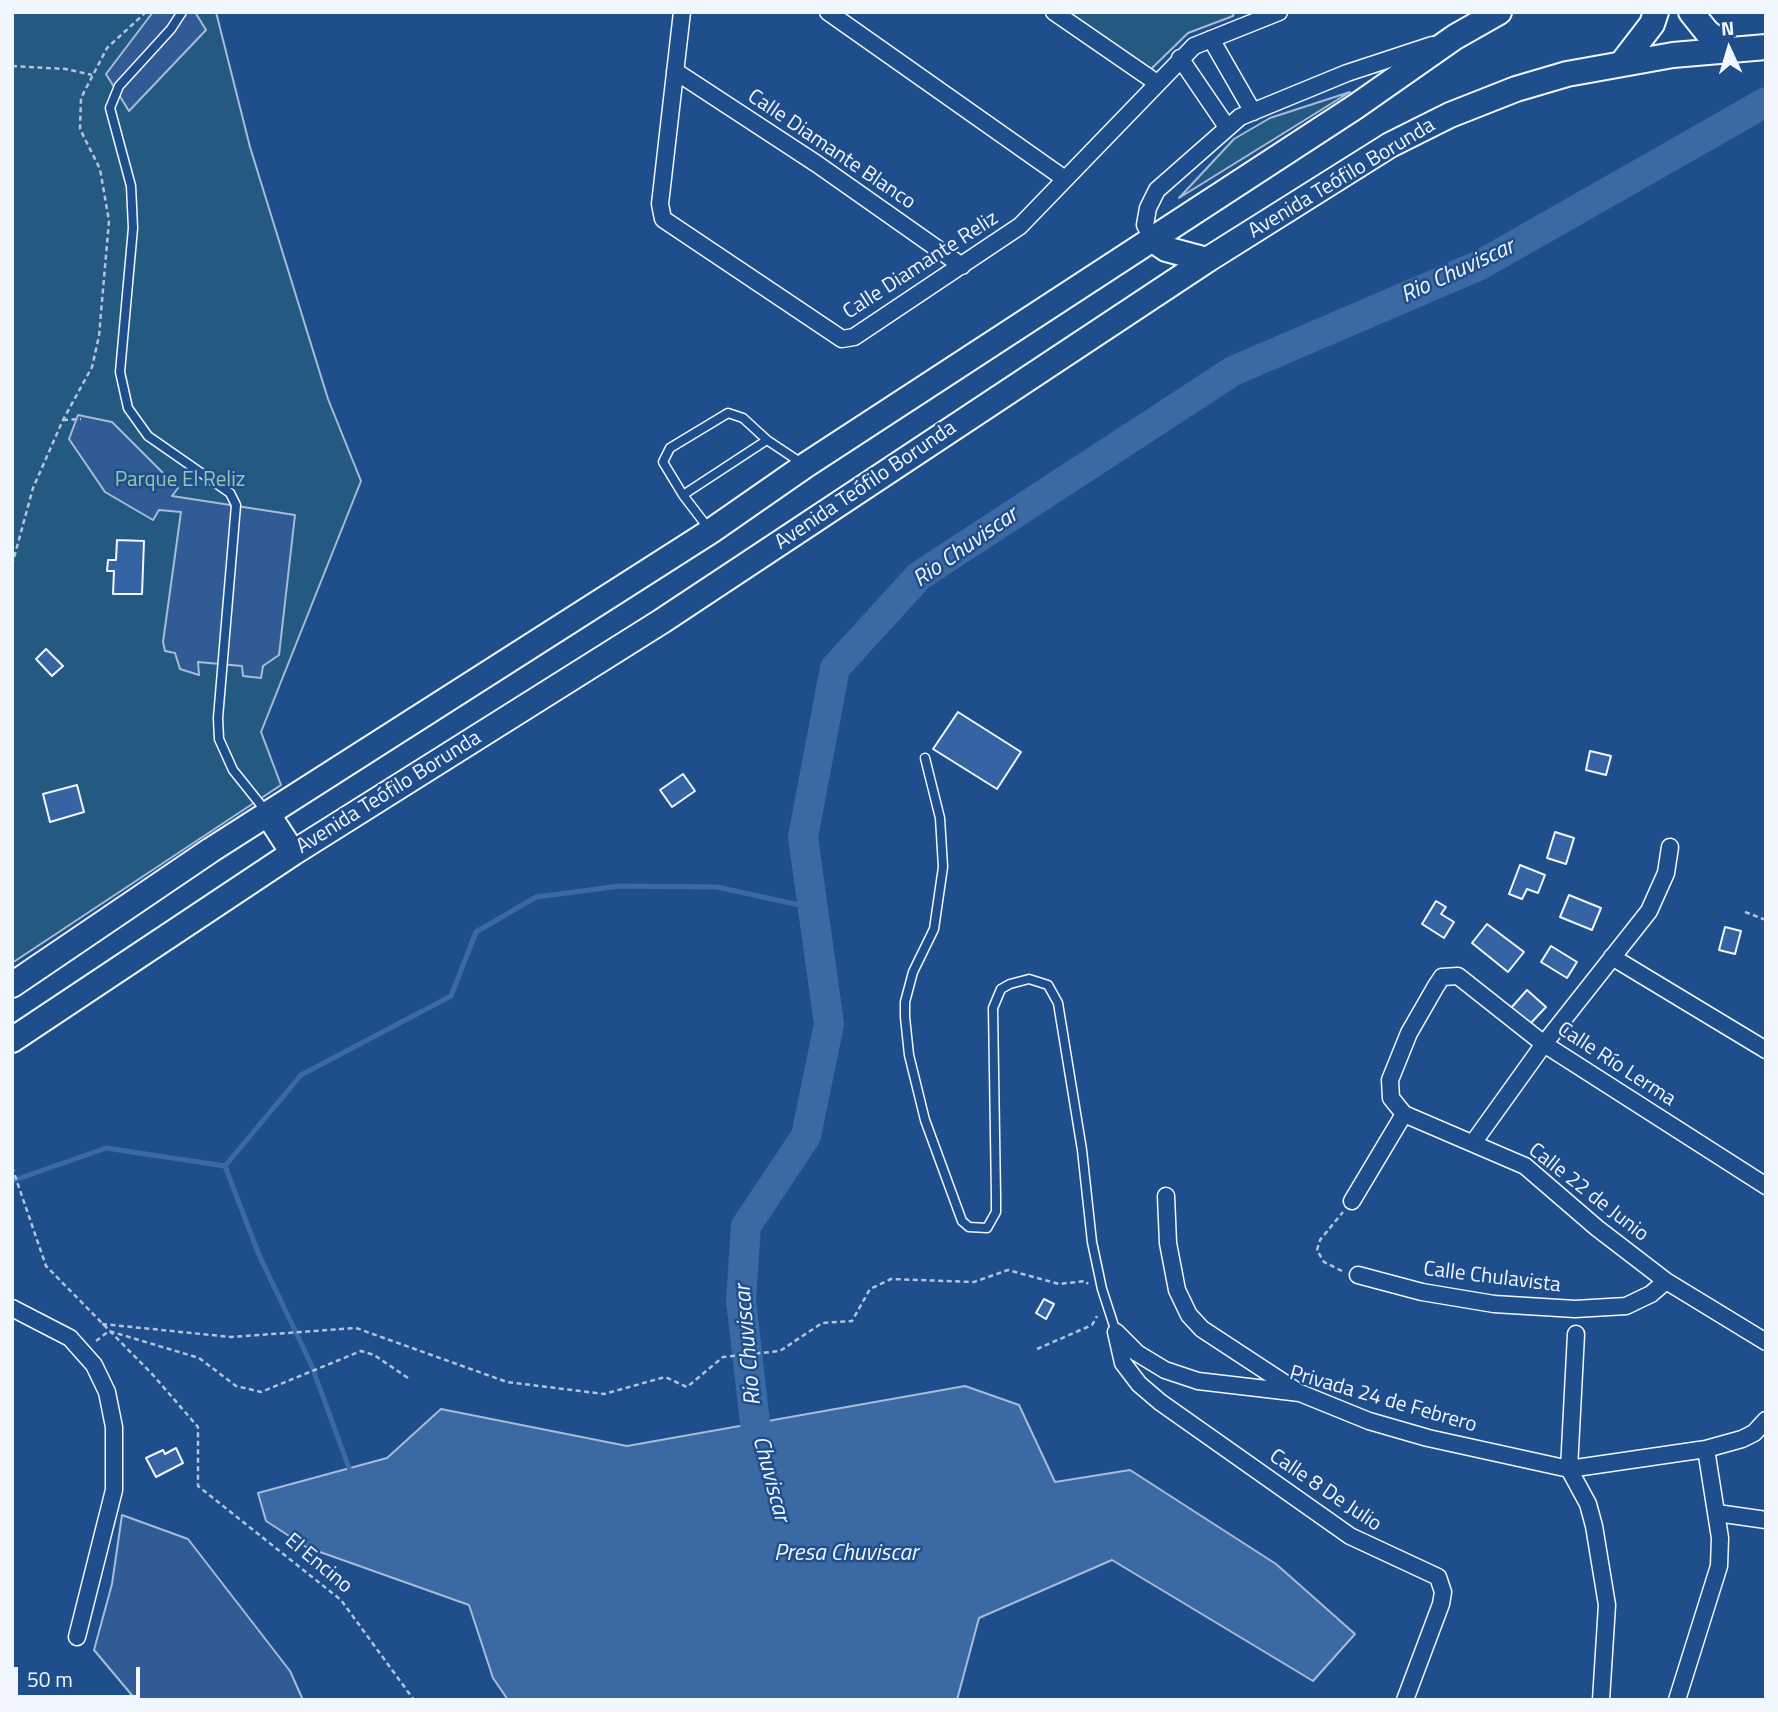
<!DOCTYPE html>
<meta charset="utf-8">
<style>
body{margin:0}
#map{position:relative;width:1778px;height:1712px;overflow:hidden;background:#1f4e8c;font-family:"Titillium Web",sans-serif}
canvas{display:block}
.frame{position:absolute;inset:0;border:14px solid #f2f6ff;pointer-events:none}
.north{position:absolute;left:1694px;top:14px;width:70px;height:70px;-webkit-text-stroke:5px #1f4e8c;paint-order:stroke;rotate:356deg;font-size:19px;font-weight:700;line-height:28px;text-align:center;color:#f2f6ff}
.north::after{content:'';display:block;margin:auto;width:24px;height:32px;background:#f2f6ff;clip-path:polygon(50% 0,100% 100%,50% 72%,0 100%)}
.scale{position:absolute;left:14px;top:1667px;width:126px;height:32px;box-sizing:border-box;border:4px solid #f2f6ff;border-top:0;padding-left:9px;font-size:21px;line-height:24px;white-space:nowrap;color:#f2f6ff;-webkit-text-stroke:5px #1f4e8c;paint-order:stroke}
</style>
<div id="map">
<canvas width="1778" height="1712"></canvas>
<div class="frame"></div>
<div class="north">N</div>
<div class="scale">50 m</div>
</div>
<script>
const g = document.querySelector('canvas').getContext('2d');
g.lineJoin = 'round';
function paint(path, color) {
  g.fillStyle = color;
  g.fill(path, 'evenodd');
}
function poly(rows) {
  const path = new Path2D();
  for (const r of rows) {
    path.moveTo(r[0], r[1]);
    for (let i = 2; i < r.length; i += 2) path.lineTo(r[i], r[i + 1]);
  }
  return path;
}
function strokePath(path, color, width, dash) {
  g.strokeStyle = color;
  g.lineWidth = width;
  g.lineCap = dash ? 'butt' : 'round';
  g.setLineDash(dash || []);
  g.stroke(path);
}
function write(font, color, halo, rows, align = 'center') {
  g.font = font + ' "Titillium Web",sans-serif';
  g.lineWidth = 5;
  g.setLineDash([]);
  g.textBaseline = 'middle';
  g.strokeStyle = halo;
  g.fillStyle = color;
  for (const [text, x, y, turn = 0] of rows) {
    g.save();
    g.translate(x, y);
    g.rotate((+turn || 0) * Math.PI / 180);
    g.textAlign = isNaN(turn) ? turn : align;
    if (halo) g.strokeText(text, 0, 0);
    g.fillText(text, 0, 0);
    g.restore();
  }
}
const green = poly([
 [12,12,216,12,250,147,328,399,361,481,261,732,281,785,12,963,12,12],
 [1062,12,1234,12,1233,16,1188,33,1148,72,1062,12],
 [1350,92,1179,198,1234,139,1270,118,1350,92]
]);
paint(green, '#245a82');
strokePath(green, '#a8bbd7', 2);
const parking = poly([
 [153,12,195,12,206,30,129,111,106,74,153,12],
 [78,415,112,422,178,488,172,496,295,515,279,655,263,666,261,678,243,676,242,666,198,662,199,675,180,669,175,653,165,651,163,642,181,512,159,510,153,520,105,492,69,439,78,415],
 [122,1515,188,1539,290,1671,303,1700,136,1700,94,1650,112,1584,122,1515]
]);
paint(parking, '#305b95');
strokePath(parking, '#a8bbd7', 2);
const water = poly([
 [965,1386,1019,1405,1055,1482,1130,1470,1276,1564,1355,1634,1313,1681,1112,1560,979,1618,957,1700,508,1700,493,1678,469,1605,306,1547,266,1521,258,1493,387,1458,441,1409,627,1446,965,1386]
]);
paint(water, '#3b69a3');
strokePath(water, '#a8bbd7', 2);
strokePath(poly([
 [12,1181,106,1148,225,1166],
 [349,1468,311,1364,259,1255,225,1166,301,1075,451,996,476,932,536,897,620,886,717,887,813,908]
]), '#3b69a3', 5);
strokePath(poly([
 [765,1461,755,1423,741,1300,746,1226,806,1136,829,1024,803,837,835,668,919,576,1233,371,1480,265,1766,102]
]), '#3b69a3', 30);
const building = poly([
 [117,540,144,541,142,594,113,594,114,571,107,571,108,560,116,560,117,540],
 [46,649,63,666,52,676,36,659,46,649],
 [958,712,1021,752,997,789,933,749,958,712],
 [1590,751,1611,756,1606,775,1586,770,1590,751],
 [683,774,695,791,672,807,660,790,683,774],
 [77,785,84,812,50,822,43,794,77,785],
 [1555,832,1574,838,1566,864,1547,858,1555,832],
 [1520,865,1545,875,1538,893,1527,889,1522,899,1509,894,1520,865],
 [1569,895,1601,908,1592,930,1560,917,1569,895],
 [1436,901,1446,907,1441,914,1454,922,1444,938,1422,924,1436,901],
 [1487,924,1524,952,1508,972,1472,943,1487,924],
 [1725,927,1741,931,1735,954,1719,950,1725,927],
 [1551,946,1577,962,1567,978,1541,962,1551,946],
 [1527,990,1546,1007,1529,1025,1511,1008,1527,990],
 [1044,1299,1054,1304,1046,1319,1036,1313,1044,1299],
 [176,1448,183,1463,156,1477,146,1458,163,1450,165,1454,176,1448]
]);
paint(building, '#3563a3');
strokePath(building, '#f2f6ff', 2);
const service = poly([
 [182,12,171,29,119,86,110,108,131,186,133,228,120,372,128,408,148,436,230,493,236,505,218,718,219,739,233,770,265,810],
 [683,495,663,462,670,448,728,413,743,418,767,440],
 [709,529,683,495,767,440,803,464],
 [925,758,940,818,943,867,934,929,913,972,905,1002,905,1017,909,1055,925,1120,962,1221,969,1227,987,1228,996,1212,996,1197,993,1008,1001,989,1010,984,1029,979,1048,985,1058,1003,1082,1150,1092,1242,1102,1289,1116,1332]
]);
const minor = poly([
 [682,12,660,204,663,219,842,339,854,337,1020,226,1194,46,1279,12],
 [828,12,1065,179],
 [1054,12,1157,83],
 [1211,39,1253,112],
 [1180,58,1227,127],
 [675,71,817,164,962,266],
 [1153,240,1145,225,1148,208,1157,190,1240,117,1347,73,1432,45],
 [1612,957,1766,1050],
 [1473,1143,1544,1044,1649,911,1666,873,1670,847],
 [1766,1186,1544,1044,1458,976,1442,977,1436,986,1409,1033,1390,1080,1391,1098,1404,1114,1525,1166,1597,1228,1666,1281,1766,1342],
 [1166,1196,1168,1243,1177,1290,1189,1315,1202,1329,1295,1390],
 [1352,1201,1404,1114],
 [1358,1275,1422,1292,1494,1304,1575,1309,1626,1306,1651,1294,1666,1281],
 [12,1308,70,1338,94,1365,107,1392,114,1427,114,1490,77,1637],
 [1116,1332,1137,1353,1165,1370,1198,1381,1300,1393,1369,1421,1428,1438,1569,1469,1706,1449],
 [1116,1332,1123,1363,1139,1384,1160,1402,1350,1536,1438,1577,1443,1592,1441,1604,1405,1700],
 [1576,1334,1569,1469,1588,1504,1594,1526,1607,1605,1601,1700],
 [1717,1513,1766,1520],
 [1677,1700,1719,1566,1720,1538,1706,1449,1742,1439,1754,1433,1766,1420]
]);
const primary = poly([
 [1691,12,1707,32,1728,48],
 [1622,63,1652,24,1656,12],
 [1153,240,1166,249,1207,260],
 [269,816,293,853],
 [12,985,211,850,711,531,806,465,1355,107,1455,37,1499,12],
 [12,1040,293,853,662,621,1207,260,1390,145,1450,115,1516,89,1567,74,1673,55,1766,47]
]);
strokePath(service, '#f2f6ff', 11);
strokePath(minor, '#f2f6ff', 19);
strokePath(primary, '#f2f6ff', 28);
strokePath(poly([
 [12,66,66,69,92,75],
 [63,420,81,419],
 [12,565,33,488,63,420,92,367,99,336,109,221,100,169,80,129,81,98,107,48,146,12],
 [1745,912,1766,920],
 [12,1167,46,1266,153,1375,198,1427,198,1486,341,1600,414,1700],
 [1342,1271,1324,1262,1317,1250,1320,1240,1343,1212],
 [102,1324,231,1337,356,1328,507,1382,604,1394,665,1377,687,1387,723,1357,780,1351,822,1323,852,1321,870,1289,891,1279,974,1282,1008,1270,1059,1284,1085,1281,1088,1284],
 [96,1341,109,1331,199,1358,236,1386,261,1392,361,1351,374,1355,408,1378],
 [1037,1349,1092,1325,1097,1316]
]), '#b3c4dc', 2.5, [5, 3.5]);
strokePath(service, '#1f4e8c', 8);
strokePath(minor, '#1f4e8c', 16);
strokePath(primary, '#1f4e8c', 24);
write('21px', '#f2f6ff', '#1f4e8c', [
 ["Calle Diamante Blanco",831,150,34],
 ["Avenida Teófilo Borunda",1342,179,-31],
 ["Calle Diamante Reliz",921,266,-33],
 ["Avenida Teófilo Borunda",866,486,-34],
 ["Avenida Teófilo Borunda",389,793,-32],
 ["Calle Río Lerma",1616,1065,33],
 ["Calle 22 de Junio",1588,1193,38],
 ["Calle Chulavista",1492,1278,7],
 ["Privada 24 de Febrero",1383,1400,16],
 ["Calle 8 De Julio",1325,1491,34],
 ["El Encino",318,1564,40]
]);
write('21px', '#97c8a6', '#1f4e8c', [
 ["Parque El Reliz",180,481]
]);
write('italic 23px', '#f2f6ff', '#1f4e8c', [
 ["Rio Chuviscar",1458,272,-25],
 ["Rio Chuviscar",966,548,-35],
 ["Rio Chuviscar",749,1345,-95],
 ["Chuviscar",770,1479,75],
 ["Presa Chuviscar",846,1554]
]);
</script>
